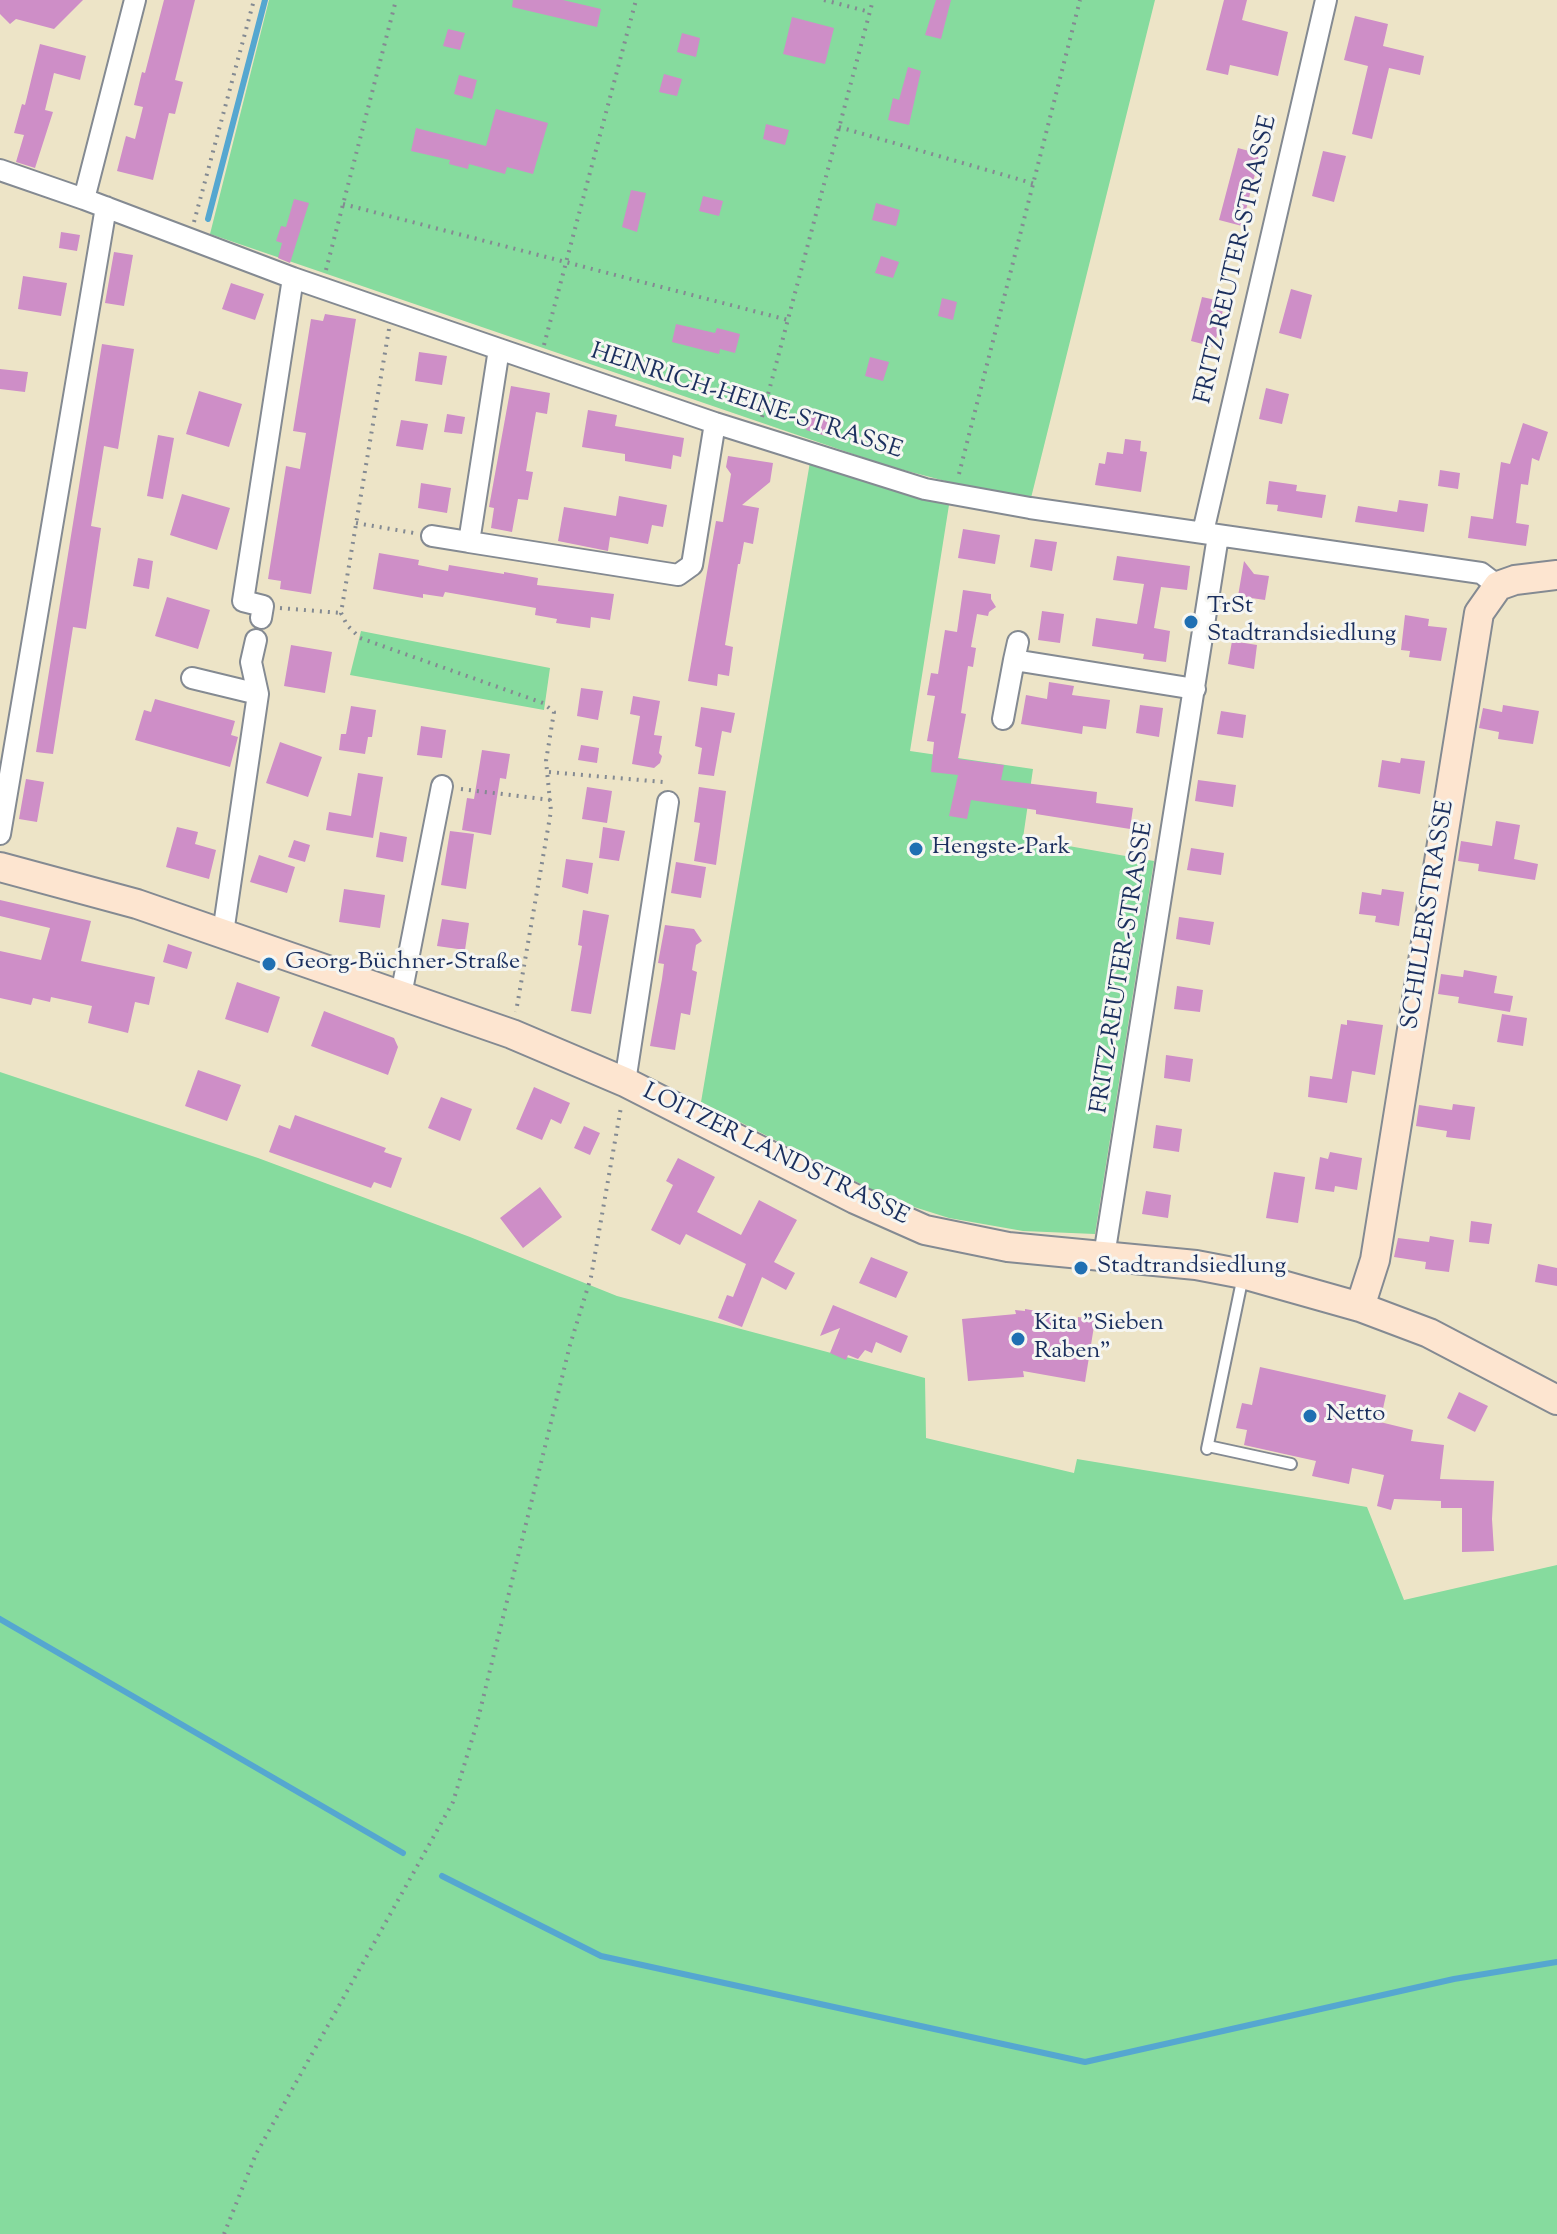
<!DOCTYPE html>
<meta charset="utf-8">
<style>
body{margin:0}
canvas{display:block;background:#ede4c7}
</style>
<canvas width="1557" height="2234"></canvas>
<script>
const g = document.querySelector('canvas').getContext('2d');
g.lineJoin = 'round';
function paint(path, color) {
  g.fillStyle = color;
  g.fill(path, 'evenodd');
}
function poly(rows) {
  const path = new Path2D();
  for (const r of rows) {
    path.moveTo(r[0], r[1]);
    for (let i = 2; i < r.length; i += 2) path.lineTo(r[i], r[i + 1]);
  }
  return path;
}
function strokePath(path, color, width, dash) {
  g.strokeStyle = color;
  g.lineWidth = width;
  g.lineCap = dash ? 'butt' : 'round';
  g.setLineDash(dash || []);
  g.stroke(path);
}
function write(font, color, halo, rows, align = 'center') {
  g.font = font + ' "Sorts Mill Goudy",serif';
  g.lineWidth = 6;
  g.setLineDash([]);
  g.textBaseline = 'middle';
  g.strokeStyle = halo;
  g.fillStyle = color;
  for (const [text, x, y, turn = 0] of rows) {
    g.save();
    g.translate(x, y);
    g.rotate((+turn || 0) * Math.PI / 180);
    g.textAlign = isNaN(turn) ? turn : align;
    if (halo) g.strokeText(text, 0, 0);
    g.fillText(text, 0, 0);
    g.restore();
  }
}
paint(poly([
 [269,0,1155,0,1031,498,953,483,888,466,210,234],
 [810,462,949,505,910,751,1033,769,1023,838,1154,861,1095,1234,1023,1231,949,1218,892,1200,701,1102],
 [361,631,550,668,544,710,350,675],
 [0,1072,258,1158,470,1237,617,1296,925,1378,926,1438,1074,1473,1077,1459,1367,1507,1404,1600,1557,1565,1557,2234,0,2234]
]), '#86db9e');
strokePath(poly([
 [208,219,265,0],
 [0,1619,403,1853],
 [442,1876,601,1956,1085,2062,1454,1979,1557,1962]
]), '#55a7d0', 6);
paint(poly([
 [0,0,83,0,54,29,16,19,10,24,0,14],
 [164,0,195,0,175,80,183,82,175,114,169,113,153,180,117,171,126,136,135,139,143,107,134,105,142,72,145,73],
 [513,0,563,0,601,9,597,27,512,7],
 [936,0,951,0,941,39,925,35],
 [1224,0,1247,0,1242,20,1288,32,1278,76,1230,65,1228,75,1206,70],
 [1355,16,1388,24,1383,46,1424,56,1420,75,1389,68,1372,139,1352,134,1368,66,1344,60],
 [792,17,834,28,825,64,783,54],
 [448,29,465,33,460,50,443,46],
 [682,33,700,38,696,57,677,52],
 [40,44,86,56,80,80,54,73,45,110,53,112,35,168,16,162,24,135,14,133,22,104,25,105],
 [908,67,921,71,909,125,888,120,893,98,899,100],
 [664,74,682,79,677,96,659,92],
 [459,75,477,80,472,99,454,94],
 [496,109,548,123,533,174,507,167,505,174,469,164,468,169,449,164,450,160,411,151,416,128,486,146],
 [766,124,789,130,785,145,763,139],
 [1238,148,1260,154,1242,226,1219,220],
 [1323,151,1346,156,1334,202,1312,196],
 [631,190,646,193,637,232,622,227],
 [703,196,723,201,719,216,699,211],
 [294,199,309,203,290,263,278,258,282,243,276,241,281,226,286,227],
 [876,203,900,210,896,226,872,220],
 [61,232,80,235,77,251,59,248],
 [114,252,133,255,124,306,105,303],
 [881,256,899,262,893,278,875,273],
 [23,276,67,283,61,316,18,309],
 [231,283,264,294,255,320,222,309],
 [1291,289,1312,295,1301,339,1279,333],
 [1202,297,1225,302,1214,347,1191,341],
 [942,298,957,302,953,320,938,316],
 [325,314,356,319,311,594,280,589,281,581,268,579,286,466,300,469,306,433,293,431,311,319,323,321],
 [676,324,715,333,717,328,740,334,735,353,720,349,719,354,672,342],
 [102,344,134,349,118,449,104,446,91,526,101,528,86,629,73,627,53,754,36,752],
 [419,352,447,356,442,385,415,381],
 [870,357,889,362,883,381,865,376],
 [0,369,28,372,25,392,0,389],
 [511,386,550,393,547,414,536,412,526,471,533,472,528,500,518,499,512,532,491,528,494,508,489,507],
 [1266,388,1289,394,1282,424,1259,419],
 [199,391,242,404,229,447,186,434],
 [588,410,617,415,615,426,684,438,681,457,673,455,671,469,625,461,625,454,582,447],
 [811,412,834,419,829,437,806,430],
 [447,414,465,417,462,434,444,432],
 [401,420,428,424,423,450,396,446],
 [1523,423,1548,432,1539,461,1532,458,1528,485,1521,484,1516,523,1529,525,1526,546,1468,538,1471,516,1493,519,1501,462,1510,464],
 [158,435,174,438,163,499,147,496],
 [1125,439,1141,441,1140,451,1147,452,1141,492,1095,485,1099,463,1105,464,1107,452,1123,454],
 [728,456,773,463,770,482,742,505,759,508,753,544,744,542,740,564,738,564,725,645,733,647,729,676,718,674,717,686,688,681,716,521,723,522,731,474,726,467],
 [1440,470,1460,473,1458,489,1438,486],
 [1269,481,1297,485,1296,491,1326,495,1322,518,1277,511,1278,505,1266,504],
 [421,483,451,488,447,513,418,508],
 [182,494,230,508,217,550,170,535],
 [619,496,667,505,663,527,652,525,648,544,610,537,608,551,558,541,564,507,616,516],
 [1399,500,1428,504,1424,532,1355,522,1358,506,1397,512],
 [963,529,1000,535,995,564,958,558],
 [1035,539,1057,542,1052,571,1030,567],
 [379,553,419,560,418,565,448,571,449,565,504,574,504,572,538,578,537,585,614,594,610,620,591,617,590,628,556,623,557,619,535,615,536,608,445,592,443,597,423,594,423,598,373,589],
 [1117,556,1190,566,1187,590,1161,587,1154,628,1170,631,1166,662,1143,659,1144,654,1092,646,1096,618,1137,624,1144,584,1113,580],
 [138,558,153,561,149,589,133,586],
 [1244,561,1254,574,1269,576,1265,600,1238,596],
 [963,590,991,594,991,599,996,607,989,612,988,616,977,614,971,647,976,648,973,667,968,666,961,713,966,714,958,759,1004,765,1001,780,1097,792,1096,803,1133,808,1130,829,1036,814,1036,810,971,800,967,819,949,816,958,775,931,772,934,742,927,741,935,696,927,695,931,673,938,674,945,630,957,632],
 [167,597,210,610,198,649,155,636],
 [1042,611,1064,614,1060,643,1038,640],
 [1405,615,1429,619,1428,626,1447,628,1441,661,1409,657,1410,651,1401,650],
 [1232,641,1257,645,1254,669,1228,664],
 [291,645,332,652,325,693,284,686],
 [1049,682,1074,686,1072,695,1110,700,1106,729,1083,726,1082,734,1021,724,1026,695,1047,699],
 [581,688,603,691,598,720,577,716],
 [633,696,660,701,654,735,662,736,659,753,662,756,660,763,654,768,632,764,640,716,630,714],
 [155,699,235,721,231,735,238,737,230,767,135,740,144,710,151,712],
 [1140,705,1163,708,1159,737,1136,733],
 [1503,705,1539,711,1533,744,1498,739,1499,732,1479,728,1483,708,1502,712],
 [351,706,376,710,372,737,368,737,365,754,339,750,341,734,346,734],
 [701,707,735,713,731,733,722,731,714,776,698,774,702,748,695,746],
 [1221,711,1246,715,1243,738,1217,734],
 [421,726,446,730,442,758,417,755],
 [280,742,322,757,308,797,266,783],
 [581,745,599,748,597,763,578,760],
 [482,750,510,754,506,779,500,778,491,835,462,830,467,798,474,799],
 [1401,758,1425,761,1420,794,1378,787,1382,760,1400,763],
 [358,773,383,777,373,838,326,830,329,812,351,816],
 [26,779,44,782,37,822,19,819],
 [1198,780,1236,785,1233,807,1195,801],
 [587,787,612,791,607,823,582,819],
 [699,787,726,791,716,865,694,861,700,823,694,822],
 [1496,821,1520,825,1514,859,1538,864,1535,880,1478,871,1479,864,1458,861,1461,841,1492,846],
 [177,827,198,832,195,844,216,850,209,879,166,867],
 [603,827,625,831,619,861,599,858],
 [450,831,474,834,466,889,441,885],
 [380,832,407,837,403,862,376,857],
 [294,840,310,845,305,862,288,857],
 [1191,848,1224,853,1221,875,1187,870],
 [259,855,295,867,287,893,250,882],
 [566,859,593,863,588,894,562,887],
 [676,862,706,867,701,898,671,893],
 [344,889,385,895,380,928,339,922],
 [1382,889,1404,892,1399,926,1375,922,1376,916,1359,914,1362,892,1381,895],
 [0,900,91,921,81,961,155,977,149,1005,135,1002,128,1033,88,1023,92,1006,51,997,50,1002,33,998,31,1005,0,998,0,951,41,960,50,928,0,916],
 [583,910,609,915,591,1014,571,1011,582,946,578,945],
 [1179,917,1214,922,1210,945,1176,939],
 [442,919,469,923,465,950,437,946],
 [665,925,694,929,702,941,696,945,692,970,697,972,690,1015,681,1013,675,1050,650,1046,662,979,664,964,658,963],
 [168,944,192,952,187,969,163,962],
 [1464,970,1497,976,1494,993,1513,996,1510,1012,1458,1003,1459,997,1438,994,1441,974,1463,977],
 [237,982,280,997,268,1033,225,1019],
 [1177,986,1203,990,1200,1012,1174,1009],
 [324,1011,394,1038,398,1047,388,1075,311,1046],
 [1502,1014,1527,1018,1523,1046,1497,1042],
 [1347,1020,1383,1025,1375,1075,1352,1071,1347,1103,1308,1097,1310,1076,1332,1079,1341,1024,1347,1025],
 [1166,1055,1193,1059,1190,1082,1164,1078],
 [198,1070,241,1085,227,1121,185,1106],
 [534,1087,570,1103,561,1124,551,1119,542,1140,516,1129],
 [441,1097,472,1109,460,1141,428,1128],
 [1453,1104,1475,1107,1470,1140,1446,1137,1447,1131,1416,1126,1419,1105,1452,1110],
 [295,1115,386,1148,384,1152,402,1158,391,1188,374,1182,371,1188,269,1152,279,1125,290,1129],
 [1156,1125,1182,1129,1179,1152,1153,1148],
 [584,1126,600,1133,590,1155,574,1148],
 [1330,1152,1362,1158,1357,1190,1335,1186,1334,1192,1315,1189,1320,1157,1328,1159],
 [678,1158,715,1177,697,1212,741,1235,759,1200,797,1220,774,1262,795,1273,786,1290,762,1277,742,1327,718,1318,727,1295,733,1297,746,1264,686,1234,680,1245,651,1230,673,1185,666,1181],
 [1274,1172,1305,1177,1298,1223,1266,1218],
 [540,1187,562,1217,523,1248,500,1218],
 [1146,1191,1171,1195,1168,1218,1142,1214],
 [1471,1221,1492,1224,1489,1244,1469,1242],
 [1430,1236,1454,1240,1449,1272,1425,1269,1426,1262,1394,1257,1398,1238,1429,1242],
 [871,1257,908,1272,896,1298,859,1283],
 [1538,1264,1557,1268,1557,1286,1535,1282],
 [833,1305,908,1336,901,1353,876,1342,872,1353,865,1350,858,1359,848,1355,846,1360,830,1353,840,1328,820,1336],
 [1025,1309,1043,1312,1043,1315,1078,1320,1078,1317,1095,1320,1085,1382,1023,1371,1024,1377,968,1381,962,1319,1016,1314,1015,1310,1025,1311],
 [1260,1367,1386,1395,1380,1422,1413,1430,1411,1441,1444,1445,1440,1479,1494,1481,1492,1519,1494,1551,1462,1552,1462,1508,1441,1508,1441,1501,1394,1499,1391,1510,1377,1506,1384,1475,1352,1468,1349,1484,1312,1476,1316,1461,1244,1445,1247,1430,1236,1428,1242,1403,1252,1405],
 [1459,1392,1488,1406,1475,1432,1447,1418]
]), '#ce8ec7');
const lane = poly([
 [1208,1446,1291,1464],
 [1207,1449,1243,1276]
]);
const street = poly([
 [0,170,84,199,293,278,499,349,715,423,925,489,1030,508,1481,573,1498,586],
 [84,199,135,0],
 [499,349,469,542,678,575,692,565,715,423],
 [1203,532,1326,0],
 [432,536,469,542],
 [261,618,263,606,243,601,293,278],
 [1018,642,1014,660,1195,689],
 [192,678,258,694],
 [1003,719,1014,660],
 [0,834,106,207],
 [223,933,258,694,251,662,256,640],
 [401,995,442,786],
 [625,1082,668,802],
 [1104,1256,1218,536]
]);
const secondary = poly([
 [0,867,137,904,512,1034,625,1082,855,1199,925,1230,1008,1247,1196,1265,1243,1274,1360,1307,1429,1333,1557,1400],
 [1360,1307,1375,1260,1479,613,1498,586,1515,580,1557,575]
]);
strokePath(lane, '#848a92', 14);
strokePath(street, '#848a92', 24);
strokePath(secondary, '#848a92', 32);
strokePath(poly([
 [824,0,870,12],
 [839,127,1035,184],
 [343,204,788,320],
 [194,222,254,0],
 [326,270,396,0],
 [389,329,341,613,347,625,360,638,543,703,554,712,546,761,551,811,516,1012],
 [544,345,636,0],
 [762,417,873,0],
 [959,474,1080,0],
 [356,523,414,533],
 [280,608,341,613],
 [549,772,663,782],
 [461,789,551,800],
 [224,2234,256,2154,453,1802,477,1723,570,1345,591,1277,621,1107]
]), '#848a92', 4, [2, 6]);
strokePath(lane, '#fff', 10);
strokePath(street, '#fff', 20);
strokePath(secondary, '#fde5d0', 28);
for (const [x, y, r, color] of [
 [1191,622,8,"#1f6fb2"],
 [916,849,8,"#1f6fb2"],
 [269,964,8,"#1f6fb2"],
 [1081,1268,8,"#1f6fb2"],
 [1018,1339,8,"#1f6fb2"],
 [1310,1416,8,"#1f6fb2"]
]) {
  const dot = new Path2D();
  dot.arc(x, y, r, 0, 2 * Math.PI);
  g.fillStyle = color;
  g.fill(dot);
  strokePath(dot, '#f6f6f2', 3);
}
write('24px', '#1b2f5e', '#f6f6f2', [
 ["FRITZ-REUTER-STRASSE",1238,260,-77],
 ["HEINRICH-HEINE-STRASSE",746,403,18],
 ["SCHILLERSTRASSE",1430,915,-81],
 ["FRITZ-REUTER-STRASSE",1124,968,-81],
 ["LOITZER LANDSTRASSE",775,1156,26]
]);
write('24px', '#1b2f5e', '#f6f6f2', [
 ["TrSt",1207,608],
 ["Stadtrandsiedlung",1207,636],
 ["Hengste-Park",932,849],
 ["Georg-Büchner-Straße",285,964],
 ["Stadtrandsiedlung",1097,1268],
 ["Kita \"Sieben",1034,1325],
 ["Raben\"",1034,1353],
 ["Netto",1326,1416]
], 'left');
</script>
